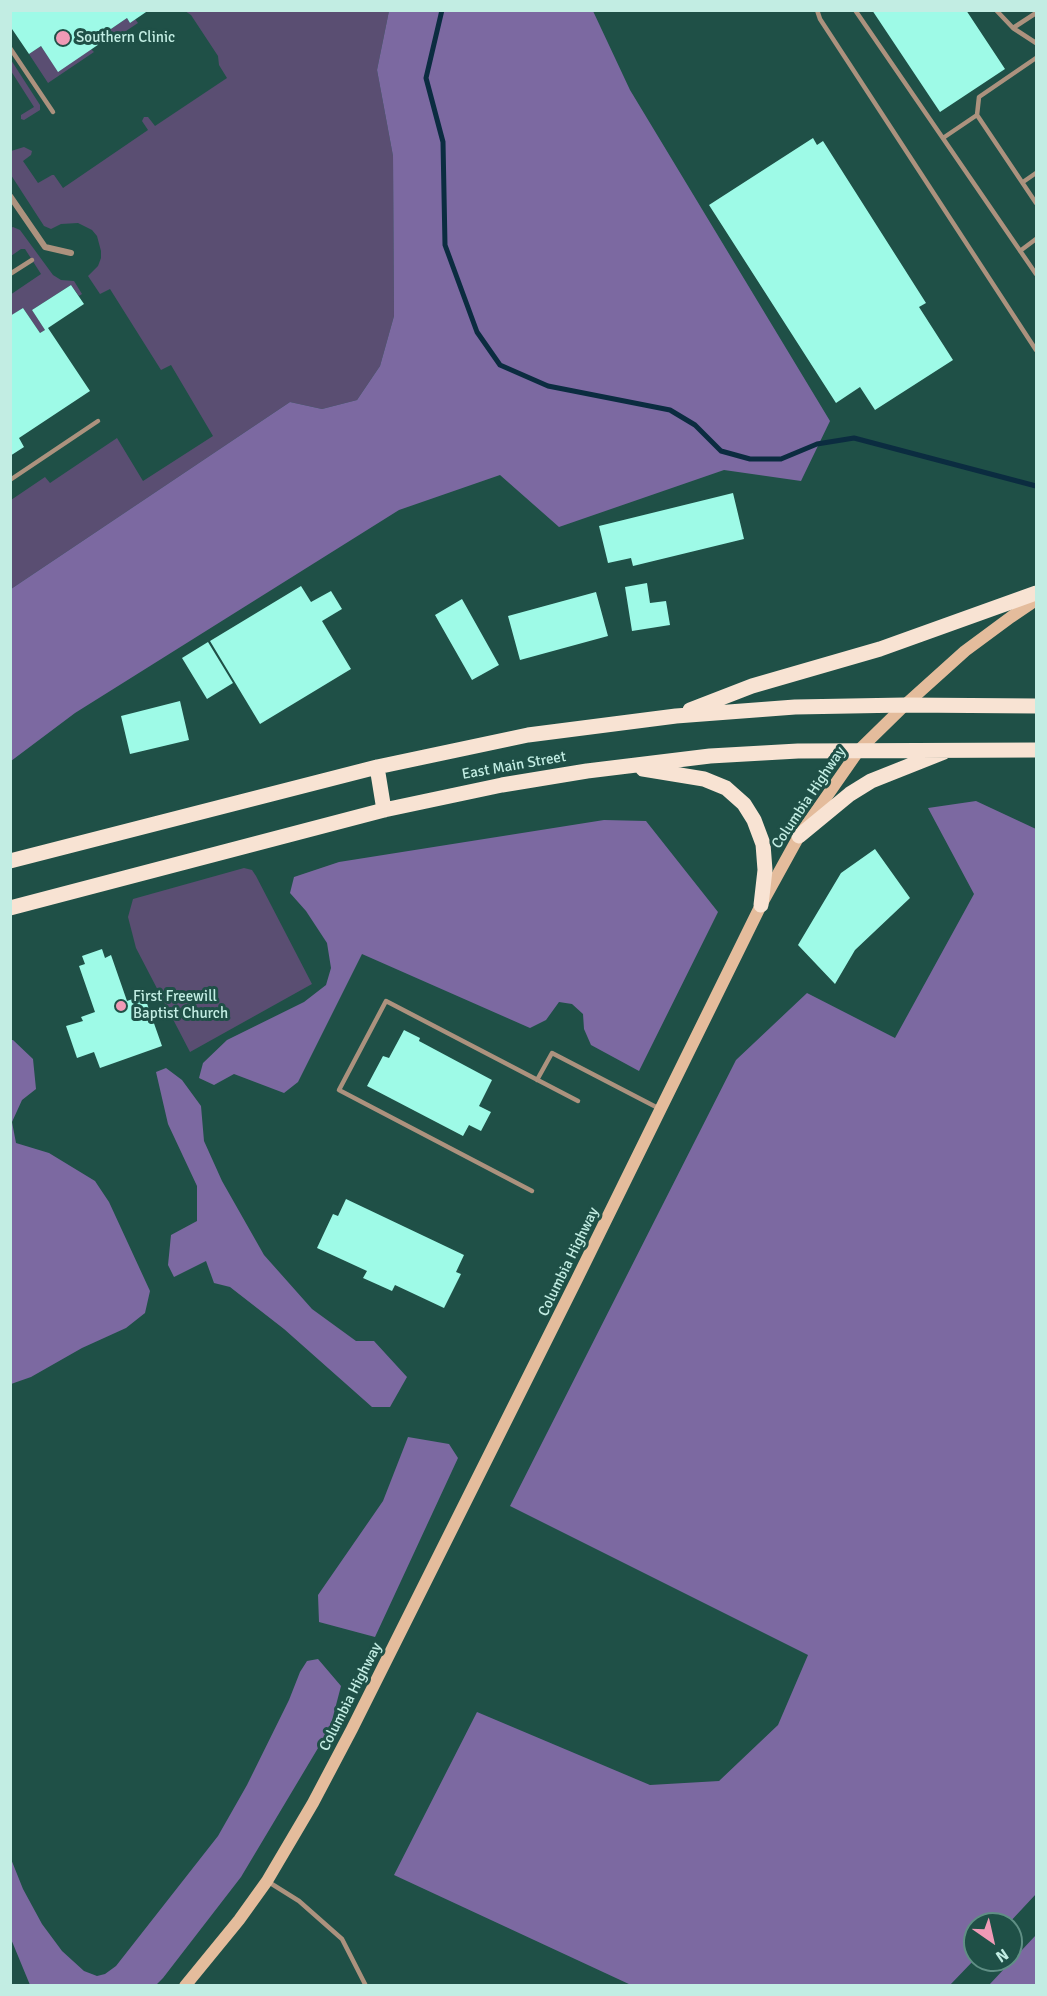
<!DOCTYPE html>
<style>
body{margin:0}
#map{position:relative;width:1047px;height:1996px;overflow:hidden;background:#1f5047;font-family:Signika,sans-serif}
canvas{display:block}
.frame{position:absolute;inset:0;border:12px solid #c2ede3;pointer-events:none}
.north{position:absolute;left:963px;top:1912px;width:60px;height:60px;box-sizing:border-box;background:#1f5047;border:2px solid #608f85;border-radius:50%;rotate:146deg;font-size:16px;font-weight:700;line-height:24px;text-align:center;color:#c2ede3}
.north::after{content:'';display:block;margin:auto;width:21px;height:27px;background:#f09ab6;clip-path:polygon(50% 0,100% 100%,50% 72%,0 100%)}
</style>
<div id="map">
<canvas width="1047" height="1996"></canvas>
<div class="frame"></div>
<div class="north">N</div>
</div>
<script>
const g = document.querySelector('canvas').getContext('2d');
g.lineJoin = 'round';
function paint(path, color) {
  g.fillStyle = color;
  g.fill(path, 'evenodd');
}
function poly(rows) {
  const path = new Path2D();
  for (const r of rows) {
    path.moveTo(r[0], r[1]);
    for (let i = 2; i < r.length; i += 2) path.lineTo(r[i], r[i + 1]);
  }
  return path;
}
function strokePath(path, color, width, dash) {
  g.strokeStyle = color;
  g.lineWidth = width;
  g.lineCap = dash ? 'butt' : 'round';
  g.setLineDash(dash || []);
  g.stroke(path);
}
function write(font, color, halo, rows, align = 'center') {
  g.font = font + ' Signika,sans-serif';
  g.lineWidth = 6;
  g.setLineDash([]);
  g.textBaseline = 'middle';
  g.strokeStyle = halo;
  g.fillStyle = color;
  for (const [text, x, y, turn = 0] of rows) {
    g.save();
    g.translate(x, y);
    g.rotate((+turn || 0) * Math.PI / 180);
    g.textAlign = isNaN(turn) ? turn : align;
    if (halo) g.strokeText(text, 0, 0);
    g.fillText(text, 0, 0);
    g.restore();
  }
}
paint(poly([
 [185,11,389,11,377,70,393,156,394,316,380,366,357,400,322,409,290,402,11,589,11,500,45,477,50,483,117,438,143,481,213,436,171,365,161,370,110,289,100,294,88,276,98,266,101,258,101,251,97,236,92,230,78,223,61,224,51,229,44,226,11,175,11,151,24,147,32,151,31,155,23,161,38,183,52,175,54,175,63,188,148,130,142,121,144,117,148,117,155,126,227,78,219,65,218,56,191,15],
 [127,18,130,23,135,19,138,23,105,45,103,41,111,36,108,31],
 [41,46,58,71,91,49,94,52,48,83,29,54],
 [11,60,40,105,40,110,24,120,21,119,21,115,34,107,11,71],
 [13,227,20,230,53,275,61,280,74,281,82,294,79,296,71,285,32,310,45,330,40,333,23,308,11,316,10,295,41,274,25,249,21,249,11,256,11,228],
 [244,868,252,870,256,876,312,984,190,1052,136,948,128,917,133,899]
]), '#5a4e72');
paint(poly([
 [389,11,593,11,630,90,830,421,801,481,724,470,559,527,500,475,399,510,75,713,11,761,11,589,290,402,322,409,357,400,380,366,394,316,393,156,377,70],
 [976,801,1036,829,1036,1894,1008,1924,975,1924,975,1959,950,1985,631,1985,394,1875,477,1712,650,1785,719,1781,778,1725,808,1655,510,1506,736,1060,807,993,895,1038,974,894,928,808],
 [604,820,646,821,718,912,639,1071,591,1045,584,1029,583,1014,572,1004,559,1002,546,1020,530,1028,362,954,298,1082,284,1093,234,1074,214,1085,199,1078,203,1063,227,1040,304,1002,326,985,331,968,327,943,306,911,290,893,294,877,339,862],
 [11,1040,13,1040,33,1059,36,1089,22,1100,12,1122,16,1143,49,1153,95,1181,109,1202,150,1291,145,1313,126,1328,82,1348,31,1377,11,1384],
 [166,1068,182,1080,201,1106,204,1141,222,1181,264,1255,312,1309,356,1341,374,1341,407,1377,390,1407,372,1407,284,1329,230,1287,214,1283,206,1261,174,1277,168,1265,171,1235,197,1221,197,1186,168,1124,156,1072],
 [408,1437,449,1444,458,1458,375,1637,319,1622,318,1595,383,1501],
 [318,1659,341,1686,330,1728,241,1877,163,1978,156,1985,30,1985,11,1939,11,1859,23,1889,42,1924,62,1951,84,1971,97,1976,105,1974,116,1966,218,1836,247,1785,289,1700,300,1672,307,1661],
 [1036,1935,1036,1985,989,1985]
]), '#7c69a1');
strokePath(poly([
 [442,10,426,78,443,142,445,245,477,332,500,365,548,386,670,410,695,425,721,451,750,459,781,459,817,444,854,438,1036,486]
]), '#0b2c40', 5);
paint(poly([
 [10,10,149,10,130,23,127,18,108,31,111,36,58,72,41,46,29,54,10,26],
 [872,10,966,10,1005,69,940,112],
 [813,138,817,145,823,141,926,303,919,307,953,360,875,410,860,387,836,403,709,205],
 [71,285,84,304,48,328,90,391,19,438,24,447,10,456,10,316,23,308,40,333,45,330,32,310],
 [733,493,744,539,633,566,631,558,608,563,599,526],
 [647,583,650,603,666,601,670,625,632,631,625,587],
 [301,586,311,602,331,591,342,609,322,621,351,669,260,724,210,641],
 [596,592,608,636,520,660,508,616],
 [462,599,499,665,472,680,435,615],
 [208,642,233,683,207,699,182,658],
 [180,701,189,740,130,754,121,716],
 [875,849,910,898,855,950,835,984,798,945,841,873],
 [102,949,105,958,111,955,127,1001,144,995,162,1046,100,1068,94,1052,77,1058,66,1026,83,1021,81,1017,95,1012,79,966,85,964,82,956],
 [404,1030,420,1038,419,1041,492,1080,479,1106,491,1112,481,1131,469,1125,463,1136,367,1086,383,1056,389,1058],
 [346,1199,464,1255,456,1272,461,1274,444,1308,395,1285,392,1291,363,1278,367,1271,317,1248,333,1214,338,1216]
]), '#9efae7');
strokePath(poly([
 [817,10,820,19,1036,350],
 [855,10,1036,274],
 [996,10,1013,28,1036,43],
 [1013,28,1036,13],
 [10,48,53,112],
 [977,115,979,97,1036,58],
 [943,138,977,115,1036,203],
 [1023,182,1036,173],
 [1020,251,1036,239],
 [10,274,32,260],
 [10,480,98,421],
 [537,1080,552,1053,658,1108],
 [532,1191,339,1090,386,1001,578,1101],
 [267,1881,299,1901,342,1939,366,1986]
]), '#ac927e', 4.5);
strokePath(poly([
 [10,196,45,247,71,253]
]), '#ac927e', 6);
strokePath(poly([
 [185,1986,239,1920,267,1881,313,1803,352,1729,577,1279,761,905,799,836,859,750,905,705,965,651,1011,617,1036,600]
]), '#e4bc9c', 12);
strokePath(poly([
 [690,710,752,686,880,649,1036,593],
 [377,767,384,810],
 [643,769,704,779,726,788,744,804,754,820,763,844,765,870,761,905],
 [799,836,850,794,871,781,944,752],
 [10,861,377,767,528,735,676,716,795,707,905,705,1036,706],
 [10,908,384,810,502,785,587,771,710,756,798,751,1036,750]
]), '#f8e3d3', 15);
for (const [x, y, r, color] of [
 [63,38,8,"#f09ab6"],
 [121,1006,6,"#f09ab6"]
]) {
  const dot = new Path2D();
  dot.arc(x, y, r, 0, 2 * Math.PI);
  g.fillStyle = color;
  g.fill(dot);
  strokePath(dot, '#1f5047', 2);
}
write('15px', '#c2ede3', '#1f5047', [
 ["Southern Clinic",76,38],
 ["First Freewill",133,997],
 ["Baptist Church",133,1014]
], 'left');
write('15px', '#c2ede3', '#1f5047', [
 ["East Main Street",514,766,-10],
 ["Columbia Highway",809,798,-56],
 ["Columbia Highway",569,1262,-64],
 ["Columbia Highway",351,1697,-63]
]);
</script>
